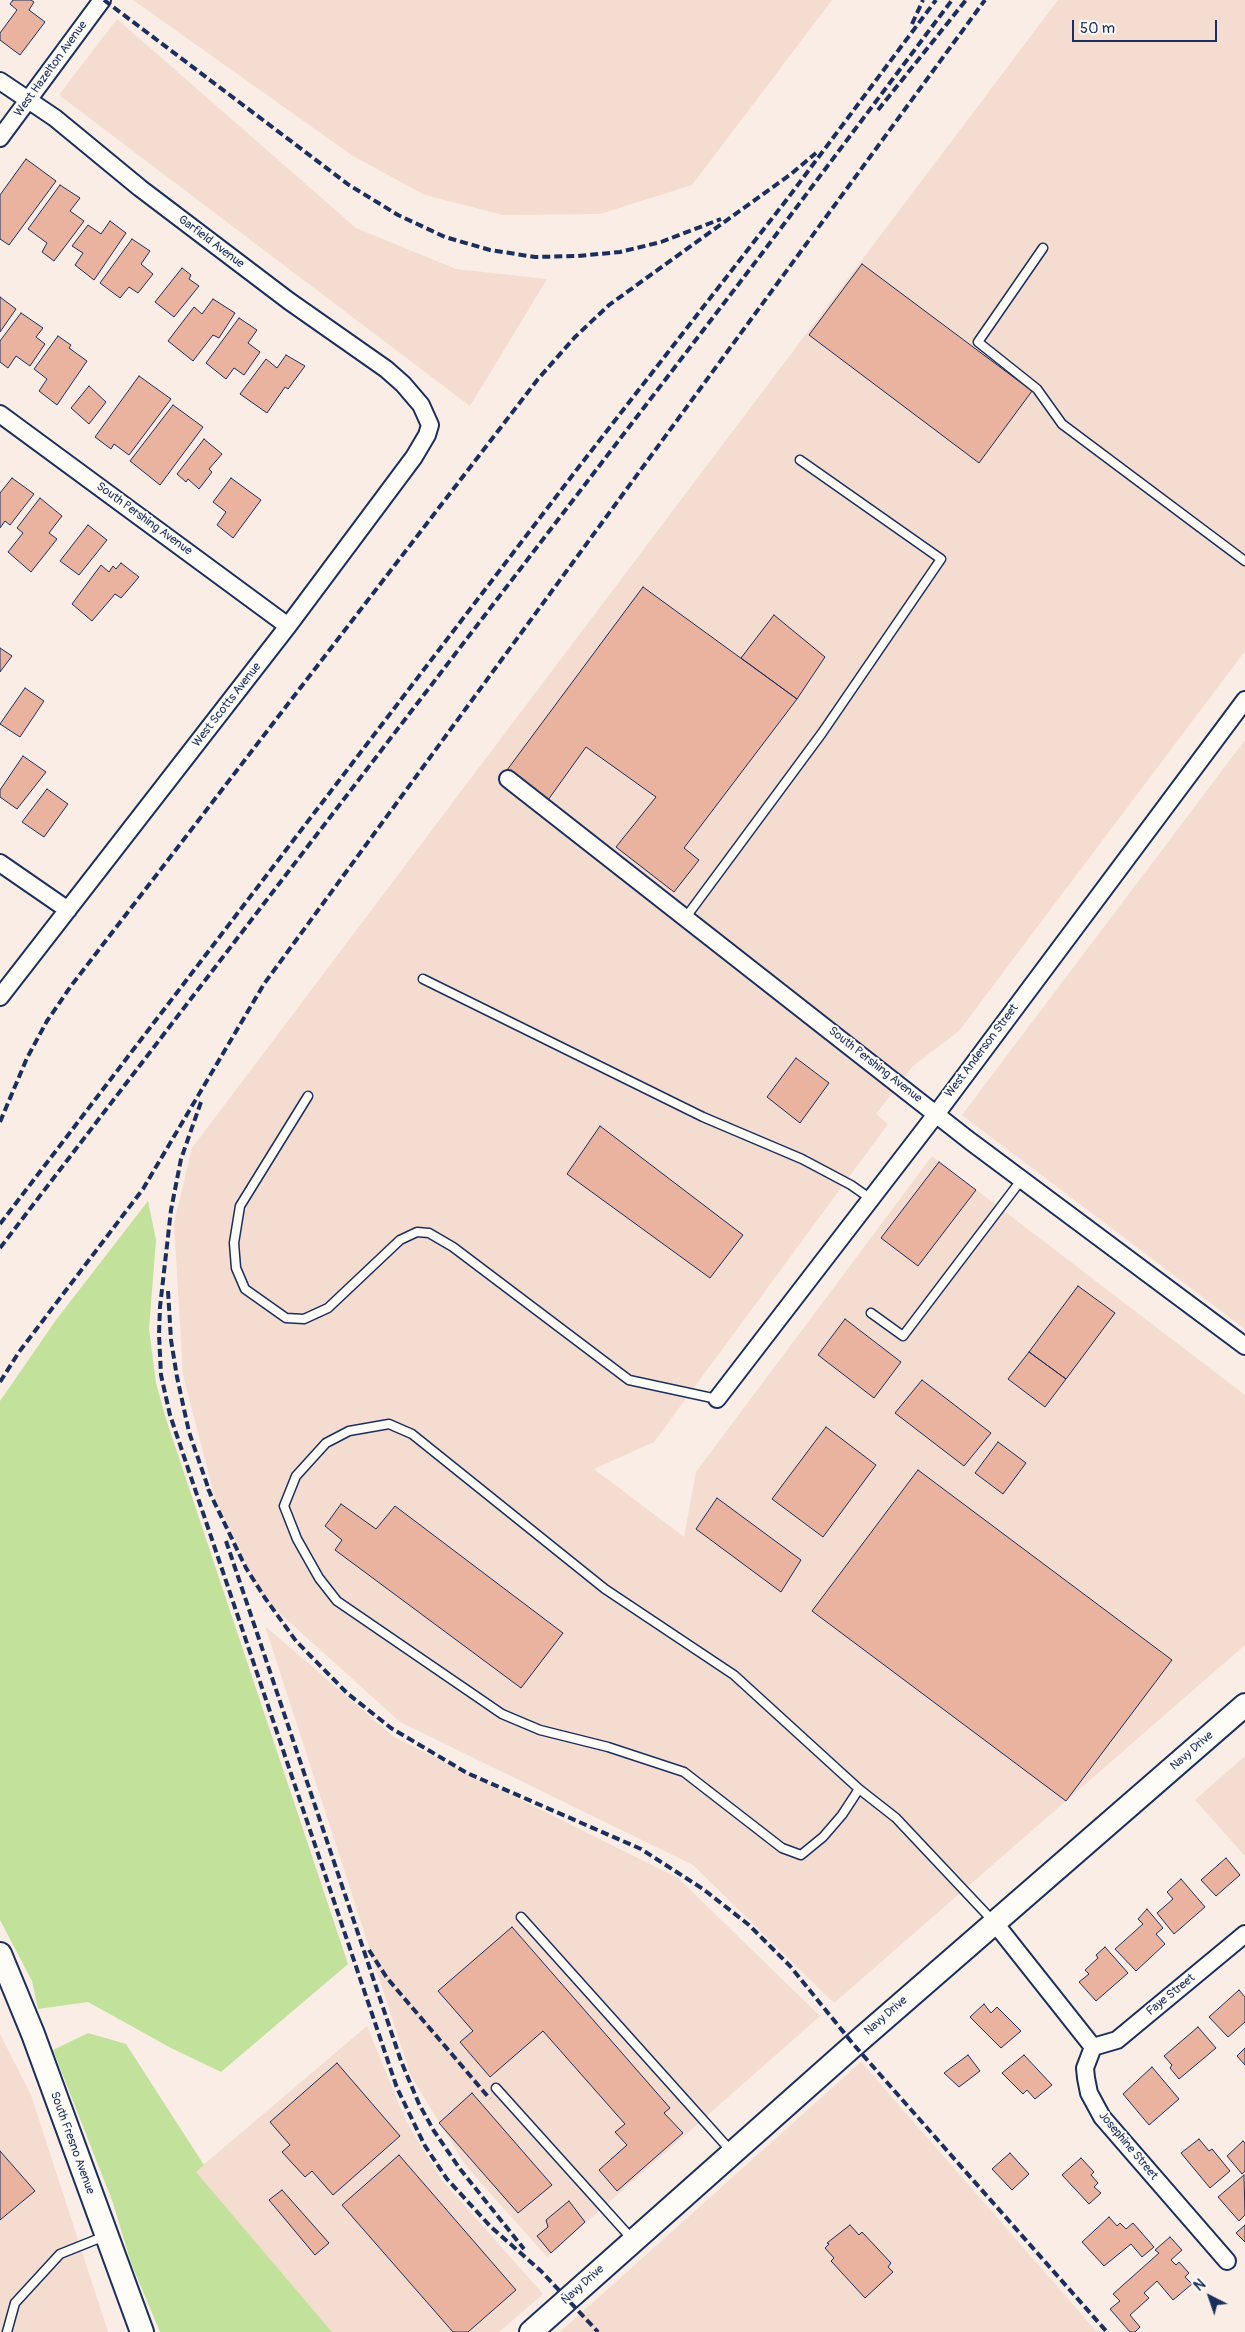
<!DOCTYPE html>
<style>
body{margin:0}
#map{position:relative;width:1245px;height:2332px;overflow:hidden;background:#f9ede5;font-family:Pangolin,sans-serif}
canvas{display:block}
.north{position:absolute;left:1185px;top:2272px;width:50px;height:50px;-webkit-text-stroke:4px #fdfcf7;paint-order:stroke;rotate:319deg;font-size:14px;font-weight:700;line-height:20px;text-align:center;color:#1b2f5e}
.north::after{content:'';display:block;margin:auto;width:18px;height:22px;background:#1b2f5e;clip-path:polygon(50% 0,100% 100%,50% 72%,0 100%)}
.scale{position:absolute;left:1072px;top:20px;width:145px;height:22px;box-sizing:border-box;border:2px solid #1b2f5e;border-top:0;padding-left:6px;font-size:15px;line-height:18px;white-space:nowrap;color:#1b2f5e;-webkit-text-stroke:4px #fdfcf7;paint-order:stroke}
</style>
<div id="map">
<canvas width="1245" height="2332"></canvas>
<div class="north">N</div>
<div class="scale">50 m</div>
</div>
<script>
const g = document.querySelector('canvas').getContext('2d');
g.lineJoin = 'round';
function paint(path, color) {
  g.fillStyle = color;
  g.fill(path, 'evenodd');
}
function poly(rows) {
  const path = new Path2D();
  for (const r of rows) {
    path.moveTo(r[0], r[1]);
    for (let i = 2; i < r.length; i += 2) path.lineTo(r[i], r[i + 1]);
  }
  return path;
}
function strokePath(path, color, width, dash) {
  g.strokeStyle = color;
  g.lineWidth = width;
  g.lineCap = dash ? 'butt' : 'round';
  g.setLineDash(dash || []);
  g.stroke(path);
}
function write(font, color, halo, rows, align = 'center') {
  g.font = font + ' Pangolin,sans-serif';
  g.lineWidth = 4;
  g.setLineDash([]);
  g.textBaseline = 'middle';
  g.strokeStyle = halo;
  g.fillStyle = color;
  for (const [text, x, y, turn = 0] of rows) {
    g.save();
    g.translate(x, y);
    g.rotate((+turn || 0) * Math.PI / 180);
    g.textAlign = isNaN(turn) ? turn : align;
    if (halo) g.strokeText(text, 0, 0);
    g.fillText(text, 0, 0);
    g.restore();
  }
}
paint(poly([
 [133,0,832,0,692,185,600,214,503,215,425,195,353,156],
 [1058,0,1245,0,1245,651,959,1031,913,1066,876,1114,888,1124,654,1442,594,1469,684,1537,696,1472,932,1156,1245,1395,1245,1645,834,2003,693,1865,400,1722,263,1598,215,1498,183,1375,174,1223,192,1148],
 [117,19,356,228,456,269,547,279,470,406,59,95],
 [1245,740,1245,1329,962,1115],
 [265,1626,394,1737,678,1878,820,2016,547,2257,466,2166,411,2076],
 [1245,1756,1245,1856,1195,1800],
 [367,2026,406,2121,441,2179,543,2294,499,2332,332,2332,195,2172],
 [0,2034,31,2095,108,2332,0,2332],
 [861,2062,1097,2332,560,2332]
]), '#f4dcd0');
paint(poly([
 [148,1201,156,1240,149,1329,156,1383,166,1419,348,1964,221,2072,171,2048,88,2002,38,2009,32,1981,0,1920,0,1401,56,1320],
 [88,2033,126,2044,204,2165,196,2172,332,2332,160,2332,131,2263,113,2203,53,2050]
]), '#c2e29b');
const building = poly([
 [13,0,31,0,34,2,29,10,45,22,20,55,0,40,0,33,17,10,10,4,13,0],
 [26,159,56,181,9,245,0,239,0,195,26,159],
 [60,185,80,198,70,211,84,221,54,261,42,252,47,243,28,229,60,185],
 [110,221,126,233,94,280,75,265,83,253,72,246,88,225,101,234,110,221],
 [132,239,150,251,141,264,153,274,138,293,129,287,120,298,100,283,132,239],
 [862,264,1032,391,979,463,809,335,862,264],
 [182,268,191,275,189,279,199,286,174,317,155,302,182,268],
 [0,297,16,309,0,332,0,297],
 [213,299,235,313,219,338,213,335,193,361,168,341,194,307,202,314,213,299],
 [21,313,43,328,36,337,45,344,30,366,16,356,8,368,0,362,0,341,21,313],
 [239,318,257,330,248,343,260,352,244,375,234,368,226,379,206,363,239,318],
 [58,336,71,345,69,348,87,361,57,405,39,391,47,379,34,369,58,336],
 [286,355,305,366,288,389,285,387,267,413,240,394,266,359,277,368,286,355],
 [139,376,171,399,129,455,114,444,111,449,95,437,139,376],
 [89,386,106,402,89,424,71,408,89,386],
 [173,405,203,427,160,485,130,461,173,405],
 [204,439,222,454,209,469,212,472,199,489,188,479,186,482,177,474,204,439],
 [12,478,34,494,10,525,5,521,0,528,0,493,12,478],
 [231,478,261,500,233,538,217,525,226,512,213,502,231,478],
 [40,498,62,516,49,533,57,539,31,572,8,552,23,533,17,528,40,498],
 [88,525,107,540,79,575,60,561,88,525],
 [121,563,139,577,121,598,115,594,92,621,72,604,101,565,109,572,113,566,116,569,121,563],
 [643,587,797,699,684,848,699,860,674,892,616,847,656,797,586,747,548,800,507,770,643,587],
 [774,615,825,657,797,699,741,658,774,615],
 [0,648,12,656,0,672,0,648],
 [25,688,44,701,20,737,0,724,25,688],
 [23,756,46,772,17,809,0,797,0,790,23,756],
 [47,789,68,804,44,837,22,822,47,789],
 [796,1058,829,1083,800,1123,767,1097,796,1058],
 [600,1126,743,1235,710,1278,567,1174,600,1126],
 [939,1162,976,1190,918,1266,881,1238,939,1162],
 [1078,1286,1115,1313,1066,1379,1029,1352,1078,1286],
 [845,1319,901,1362,874,1398,818,1355,845,1319],
 [1029,1352,1066,1379,1045,1407,1008,1379,1029,1352],
 [922,1380,991,1433,964,1466,895,1413,922,1380],
 [826,1427,876,1465,823,1537,772,1499,826,1427],
 [998,1442,1026,1463,1003,1494,975,1473,998,1442],
 [918,1470,1172,1660,1066,1801,812,1611,918,1470],
 [717,1498,801,1560,781,1592,696,1529,717,1498],
 [341,1504,376,1529,395,1506,563,1633,521,1688,335,1550,342,1540,325,1526,341,1504],
 [1226,1858,1240,1875,1216,1896,1201,1880,1226,1858],
 [1181,1879,1205,1907,1174,1934,1157,1913,1173,1899,1167,1892,1181,1879],
 [1147,1909,1163,1928,1156,1934,1165,1944,1136,1971,1115,1949,1143,1924,1138,1919,1147,1909],
 [512,1927,670,2108,664,2113,683,2133,617,2191,599,2170,627,2145,615,2132,625,2124,543,2031,490,2077,460,2042,473,2031,438,1991,512,1927],
 [1105,1947,1128,1973,1096,2001,1079,1982,1089,1974,1085,1970,1098,1958,1096,1955,1105,1947],
 [1239,1990,1245,1997,1245,2022,1228,2037,1209,2017,1239,1990],
 [984,2004,991,2013,997,2007,1021,2031,1001,2048,970,2017,984,2004],
 [1198,2027,1216,2048,1179,2079,1170,2068,1172,2065,1164,2056,1198,2027],
 [1245,2048,1245,2065,1237,2056,1245,2048],
 [968,2055,980,2071,959,2087,944,2073,968,2055],
 [1024,2055,1052,2085,1035,2099,1027,2090,1023,2094,1002,2073,1024,2055],
 [337,2063,400,2136,333,2195,312,2171,305,2177,282,2152,290,2145,270,2122,337,2063],
 [1152,2067,1179,2099,1149,2125,1123,2094,1152,2067],
 [472,2093,552,2185,518,2213,439,2123,472,2093],
 [1199,2139,1209,2151,1212,2149,1230,2171,1210,2188,1181,2153,1199,2139],
 [1243,2141,1245,2143,1245,2171,1242,2174,1227,2156,1243,2141],
 [0,2151,35,2191,0,2220,0,2151],
 [1010,2153,1029,2174,1012,2190,992,2169,1010,2153],
 [399,2155,516,2290,468,2332,453,2332,342,2205,399,2155],
 [1081,2158,1094,2172,1091,2175,1098,2183,1094,2187,1101,2193,1089,2204,1062,2175,1081,2158],
 [1244,2175,1245,2215,1239,2221,1218,2197,1244,2175],
 [282,2190,329,2243,315,2255,269,2200,282,2190],
 [569,2201,585,2222,551,2253,537,2236,548,2227,546,2220,569,2201],
 [1109,2217,1117,2226,1120,2223,1126,2229,1133,2223,1154,2247,1142,2257,1131,2244,1104,2266,1082,2242,1109,2217],
 [850,2225,859,2235,862,2232,891,2263,888,2267,893,2272,865,2298,831,2261,834,2258,825,2248,829,2244,827,2243,850,2225],
 [1245,2225,1245,2242,1236,2233,1245,2225],
 [1170,2237,1182,2250,1171,2260,1176,2265,1179,2262,1189,2273,1185,2277,1192,2284,1173,2300,1157,2281,1144,2293,1149,2298,1130,2315,1140,2327,1135,2332,1130,2332,1110,2309,1120,2301,1113,2294,1159,2253,1155,2250,1170,2237]
]);
paint(building, '#eab39f');
strokePath(building, '#1b2f5e', 1);
const lane = poly([
 [1043,248,978,342,1037,389,1062,424,1245,561],
 [686,917,822,733,941,559,800,460],
 [423,979,703,1117,802,1159,851,1185,871,1199],
 [308,1096,240,1206,234,1243,236,1268,245,1289,286,1318,304,1319,328,1308,400,1240,417,1232,429,1233,453,1247,629,1380,717,1399],
 [871,1313,903,1336,1022,1179],
 [859,1789,842,1815,823,1837,801,1855,782,1848,684,1772,608,1747,540,1730,502,1714,337,1601,319,1578,297,1539,284,1506,296,1476,326,1443,349,1431,389,1424,412,1434,605,1589,734,1675,859,1789,896,1818,993,1921],
 [521,1917,731,2151],
 [496,2088,632,2239],
 [7,2332,15,2303,60,2254,105,2236]
]);
const street = poly([
 [0,81,55,118,140,188,289,301,386,369,403,384,421,405,430,425,427,435,414,457,288,626,0,997],
 [0,138,102,0],
 [0,414,288,626],
 [508,779,970,1141,1245,1346],
 [0,863,68,910],
 [717,1399,937,1113,1245,700],
 [994,1922,1093,2047],
 [1093,2047,1085,2068,1086,2078,1089,2093,1102,2117,1227,2261],
 [1093,2047,1117,2040,1245,1934]
]);
const secondary = poly([
 [0,1954,33,2034,142,2332],
 [531,2332,854,2045,1245,1705]
]);
strokePath(lane, '#1b2f5e', 11);
strokePath(street, '#1b2f5e', 20);
strokePath(secondary, '#1b2f5e', 26);
strokePath(lane, '#fdfcf7', 8);
strokePath(street, '#fdfcf7', 16);
strokePath(secondary, '#fdfcf7', 22);
strokePath(poly([
 [104,0,349,185,398,215,445,237,490,250,535,257,578,256,620,252,661,242,721,219],
 [912,24,923,0],
 [878,110,966,0],
 [201,1102,181,1159,171,1210,160,1307,159,1334,161,1375,170,1415,397,2088,425,2146,447,2179,491,2227,541,2271,598,2332],
 [0,1122,27,1058,47,1021,71,986,538,379,575,337,609,305,791,174,816,153],
 [0,1224,578,468,788,198,936,0],
 [0,1248,757,260,952,0],
 [168,1291,171,1340,177,1377,189,1432,211,1496],
 [0,1382,19,1352,143,1189,264,984,985,0],
 [208,1489,246,1568,265,1598,296,1641,347,1693,391,1728,467,1773,641,1849,703,1889,749,1925,790,1966,854,2045,1107,2332],
 [226,1541,401,2061,419,2104,434,2131,460,2169,524,2249],
 [369,1950,387,1978,490,2099]
]), '#1b2f5e', 4, [8, 4]);
write('12px', '#1b2f5e', '#fdfcf7', [
 ["West Hazelton Avenue",51,69,-54],
 ["Garfield Avenue",211,242,37],
 ["South Pershing Avenue",144,519,36],
 ["West Scotts Avenue",227,705,-52],
 ["West Anderson Street",982,1051,-53],
 ["South Pershing Avenue",875,1065,38],
 ["Navy Drive",1192,1751,-41],
 ["Faye Street",1171,1995,-39],
 ["Navy Drive",886,2016,-41],
 ["South Fresno Avenue",72,2143,70],
 ["Josephine Street",1128,2146,50],
 ["Navy Drive",583,2285,-42]
]);
</script>
